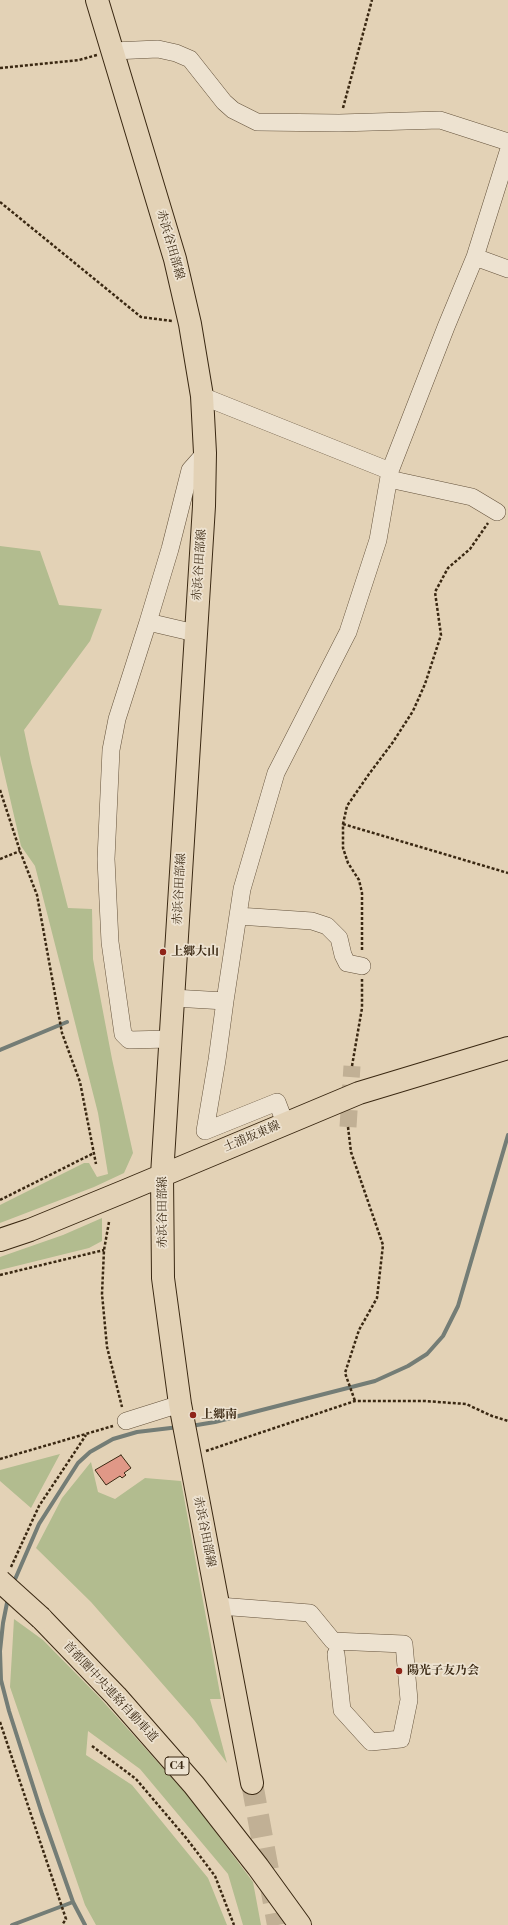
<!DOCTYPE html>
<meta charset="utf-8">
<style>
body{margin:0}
canvas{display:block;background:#e3d2b6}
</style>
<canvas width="508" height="1925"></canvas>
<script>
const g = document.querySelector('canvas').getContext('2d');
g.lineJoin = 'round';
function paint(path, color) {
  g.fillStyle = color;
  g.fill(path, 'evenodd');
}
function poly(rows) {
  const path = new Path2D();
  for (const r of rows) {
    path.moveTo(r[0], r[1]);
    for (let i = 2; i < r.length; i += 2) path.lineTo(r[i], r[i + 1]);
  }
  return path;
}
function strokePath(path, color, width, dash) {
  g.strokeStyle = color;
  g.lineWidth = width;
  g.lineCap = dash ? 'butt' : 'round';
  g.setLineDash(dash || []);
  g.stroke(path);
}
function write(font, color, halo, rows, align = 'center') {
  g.font = font + ' "Libre Bodoni","Noto Serif JP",serif';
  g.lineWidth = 3.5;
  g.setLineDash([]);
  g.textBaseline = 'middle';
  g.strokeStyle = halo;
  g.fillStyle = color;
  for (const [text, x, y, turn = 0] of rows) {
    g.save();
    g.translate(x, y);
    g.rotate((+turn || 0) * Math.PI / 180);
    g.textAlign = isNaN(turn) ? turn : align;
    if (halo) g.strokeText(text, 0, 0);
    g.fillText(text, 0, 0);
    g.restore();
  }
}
paint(poly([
 [0,546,40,551,59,605,102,609,90,641,24,730,31,763,68,908,92,909,93,959,112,1059,133,1153,124,1173,94,1187,0,1223,0,1205,84,1163,89,1163,97,1177,108,1174,98,1113,35,866,21,846,0,755],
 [102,1218,102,1241,89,1248,0,1270,0,1257,63,1235],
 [60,1454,31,1508,0,1481,0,1470],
 [91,1462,98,1492,115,1499,145,1478,181,1481,221,1699,210,1699,227,1763,194,1720,91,1602,36,1548,62,1498],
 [14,1619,43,1640,100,1698,190,1798,253,1882,261,1925,243,1925,228,1874,140,1769,88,1731,86,1755,132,1785,208,1878,227,1925,96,1925,85,1905,10,1687]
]), '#b2bc8f');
strokePath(poly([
 [0,1050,67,1022],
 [191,1426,215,1422,375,1381,408,1366,427,1354,443,1336,458,1306,508,1135],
 [13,1584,39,1524,78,1463,90,1452,113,1439,137,1432,179,1427],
 [8,1598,3,1623,0,1651,1,1680,9,1711,42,1814,73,1902,85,1925],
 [12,1925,73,1902]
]), '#747d76', 4);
const building = poly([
 [121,1455,131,1468,124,1473,126,1475,122,1478,120,1476,106,1485,95,1470,121,1455]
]);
paint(building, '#e09887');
strokePath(building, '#3a2812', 1);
strokePath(poly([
 [348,1127,352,1066]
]), '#c1b095', 17, [17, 8]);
strokePath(poly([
 [252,1783,278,1925]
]), '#c1b095', 22, [22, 11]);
const minor = poly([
 [113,51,158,49,176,53,190,59,224,102,233,110,257,122,339,123,440,120,508,142],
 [475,257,508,269],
 [202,396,390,471],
 [389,479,472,497,497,512],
 [148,622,170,549,190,470,205,453],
 [238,916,312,921,327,926,339,938,343,955,347,963,362,966],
 [173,998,225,1001,242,889,276,773,348,632,378,540,390,471,446,327,475,257,508,152],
 [225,1001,217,1060,205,1131,277,1102,285,1123],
 [170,1039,129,1040,123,1034,110,942,106,859,111,750,117,719,148,622,195,633],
 [126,1421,180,1404],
 [219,1606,310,1613,333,1641,404,1644,409,1700,401,1739,371,1742,342,1710,336,1654]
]);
const major = poly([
 [97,0,175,259,190,324,202,396,205,453,204,506,162,1175,163,1278,180,1404,252,1783],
 [0,1240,30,1230,125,1191,359,1093,508,1048]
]);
const highway = poly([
 [41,1618,116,1696,194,1785,258,1867,300,1925]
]);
strokePath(minor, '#64523b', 18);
strokePath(major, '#3a2812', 24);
strokePath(highway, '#3a2812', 24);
strokePath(poly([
 [0,68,79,60,97,55],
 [343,108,372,0],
 [0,202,141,317,172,321],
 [0,790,20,851,37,895,62,1033,80,1082,96,1164],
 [343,824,508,873],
 [0,859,20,851],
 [362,950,362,893,359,880,348,863,343,848,343,824,347,806,369,774,393,742,413,711,425,684,441,635,435,592,448,568,470,549,488,523],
 [352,1066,362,1008,362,979],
 [348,1127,351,1152,383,1245,377,1298,359,1330,345,1373,355,1401],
 [0,1200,94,1153],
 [109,1222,104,1250,102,1294,107,1347,122,1407],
 [0,1275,104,1250],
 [206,1451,355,1401,425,1401,466,1404,492,1416,508,1421],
 [0,1459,113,1426],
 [11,1567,39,1506,86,1435],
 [0,1722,66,1919,62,1925],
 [92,1746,136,1779,187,1839,215,1876,234,1925]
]), '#3a2812', 2.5, [3, 2]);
strokePath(minor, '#ede2d0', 17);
strokePath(major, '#e3d2b6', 22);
strokePath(highway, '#e3d2b6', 22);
const highwayBridge = poly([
 [0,1581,41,1618]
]);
strokePath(highwayBridge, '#3a2812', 24, []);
strokePath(highwayBridge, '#e3d2b6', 22);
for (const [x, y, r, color] of [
 [163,952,4,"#8f2418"],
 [193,1415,4,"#8f2418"],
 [399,1671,4,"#8f2418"]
]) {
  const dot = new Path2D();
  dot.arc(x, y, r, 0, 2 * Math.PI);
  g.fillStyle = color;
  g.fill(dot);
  strokePath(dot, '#ede2d0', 1.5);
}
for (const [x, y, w] of [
 [177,1766,24]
]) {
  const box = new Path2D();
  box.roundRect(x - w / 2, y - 9, w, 18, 3);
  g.fillStyle = '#ede2d0';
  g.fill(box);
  strokePath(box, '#3a2812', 1);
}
write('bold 11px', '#3a2812', null, [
 ["C4",177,1766]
]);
write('12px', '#3a2812', '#ede2d0', [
 ["赤浜谷田部線",170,245,74],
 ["赤浜谷田部線",200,565,-86],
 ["赤浜谷田部線",180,889,-87],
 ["土浦坂東線",252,1137,-23],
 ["赤浜谷田部線",163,1212,-90],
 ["赤浜谷田部線",204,1532,79],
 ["首都圏中央連絡自動車道",110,1692,47]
]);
write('bold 12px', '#3a2812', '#ede2d0', [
 ["上郷大山",171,952],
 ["上郷南",201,1415],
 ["陽光子友乃会",407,1671]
], 'left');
</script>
